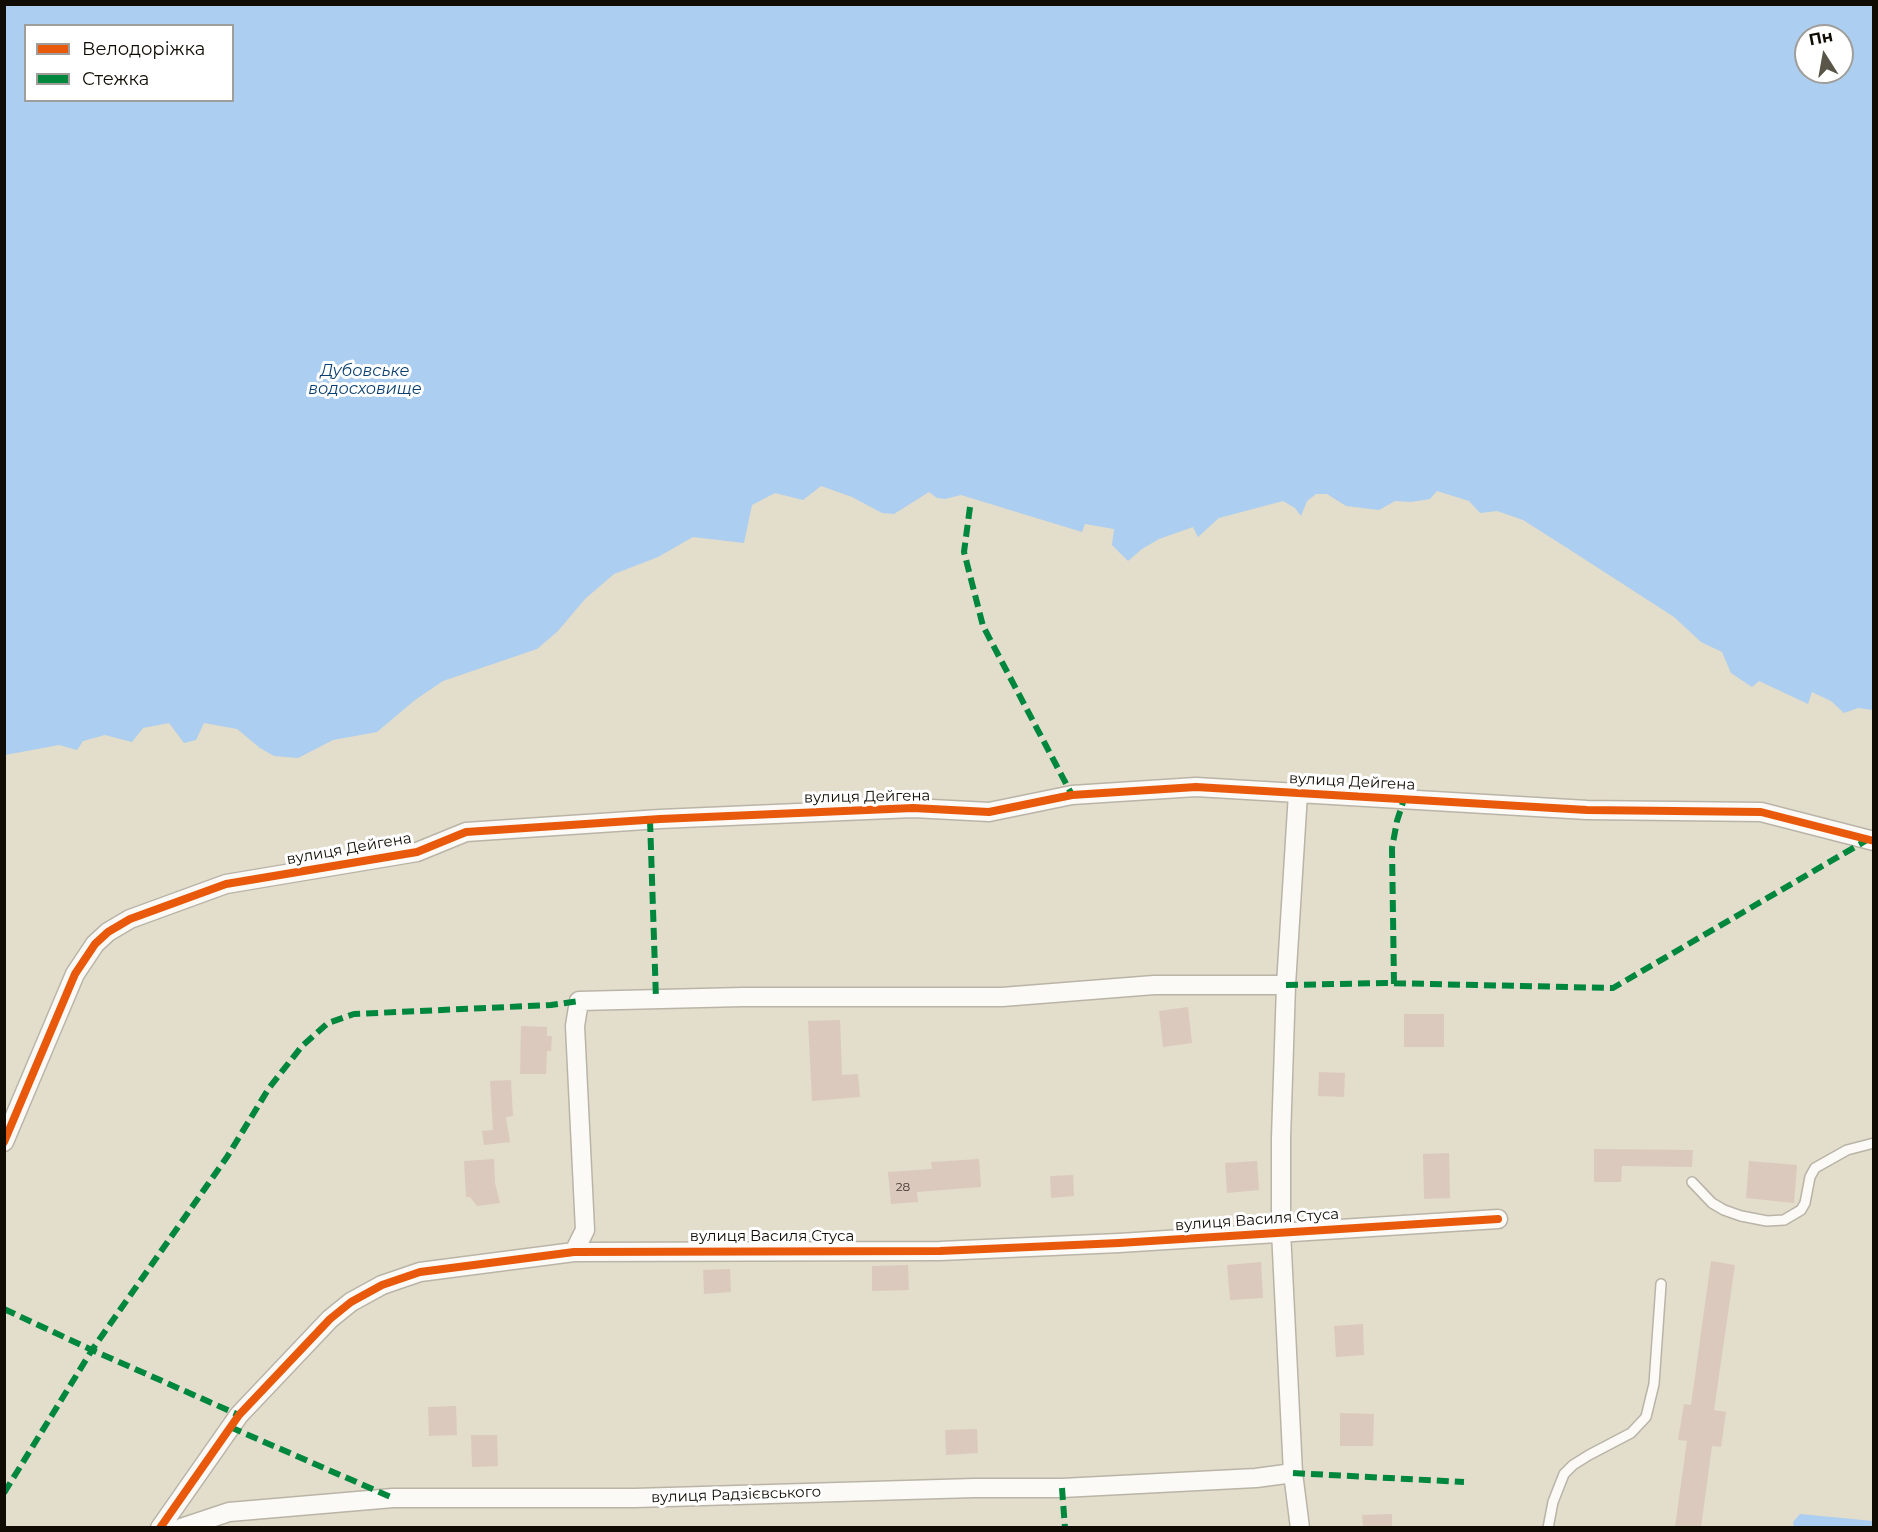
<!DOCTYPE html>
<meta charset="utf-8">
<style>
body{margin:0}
#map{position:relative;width:1878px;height:1532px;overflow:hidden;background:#e3ddcc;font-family:Montserrat,sans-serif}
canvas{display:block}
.frame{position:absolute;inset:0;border:6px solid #100c03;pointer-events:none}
.legend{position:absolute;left:24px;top:24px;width:210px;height:78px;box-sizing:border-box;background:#fff;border:2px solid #9f9e9a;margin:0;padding:8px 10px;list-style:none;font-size:18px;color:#100c03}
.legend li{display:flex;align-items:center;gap:12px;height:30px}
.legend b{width:30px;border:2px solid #9f9e9a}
.north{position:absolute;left:1794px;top:24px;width:60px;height:60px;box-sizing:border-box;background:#fff;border:2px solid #9f9e9a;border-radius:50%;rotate:349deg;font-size:16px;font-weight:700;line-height:24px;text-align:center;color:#100c03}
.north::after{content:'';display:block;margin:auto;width:21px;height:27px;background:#5a5549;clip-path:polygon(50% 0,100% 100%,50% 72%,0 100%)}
</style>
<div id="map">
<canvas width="1878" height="1532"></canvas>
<div class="frame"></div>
<ul class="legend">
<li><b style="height:8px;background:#e8590c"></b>Велодоріжка</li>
<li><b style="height:8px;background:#00873e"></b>Стежка</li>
</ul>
<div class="north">Пн</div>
</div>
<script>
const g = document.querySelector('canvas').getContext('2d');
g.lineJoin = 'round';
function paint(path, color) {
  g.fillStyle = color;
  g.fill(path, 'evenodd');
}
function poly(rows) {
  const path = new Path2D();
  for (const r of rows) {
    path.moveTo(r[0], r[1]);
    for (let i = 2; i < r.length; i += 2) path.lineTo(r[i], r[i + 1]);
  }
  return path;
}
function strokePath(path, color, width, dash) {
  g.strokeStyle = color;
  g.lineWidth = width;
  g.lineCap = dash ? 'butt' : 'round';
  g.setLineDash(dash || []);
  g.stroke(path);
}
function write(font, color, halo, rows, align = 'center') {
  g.font = font + ' Montserrat,sans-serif';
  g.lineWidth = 6;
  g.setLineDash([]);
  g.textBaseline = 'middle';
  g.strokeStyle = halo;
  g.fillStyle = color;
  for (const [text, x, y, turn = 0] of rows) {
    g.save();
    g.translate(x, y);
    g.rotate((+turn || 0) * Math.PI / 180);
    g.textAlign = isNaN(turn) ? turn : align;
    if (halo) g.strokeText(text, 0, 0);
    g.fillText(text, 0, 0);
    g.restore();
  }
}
paint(poly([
 [5,4,1873,5,1873,710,1858,708,1844,713,1831,701,1812,692,1808,704,1759,681,1752,687,1731,673,1722,652,1701,642,1674,617,1564,546,1523,520,1497,511,1480,513,1469,501,1437,491,1430,499,1411,502,1395,501,1379,510,1346,506,1327,494,1316,494,1307,501,1301,516,1295,508,1283,501,1219,518,1198,537,1193,527,1159,539,1142,549,1128,561,1112,545,1114,529,1085,524,1082,532,961,495,945,499,937,498,929,492,894,514,882,513,852,497,821,486,803,500,775,493,752,505,744,543,693,537,658,557,614,574,585,599,558,631,537,649,443,681,415,700,377,732,333,740,298,758,274,756,260,748,237,729,204,723,196,740,184,743,169,723,143,728,132,742,105,735,83,741,77,750,59,745,5,755],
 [26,26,232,26,232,100,26,100],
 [1806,36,1842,36,1842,72,1806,72],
 [1800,1514,1873,1521,1873,1527,1794,1527,1793,1522]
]), '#accef0');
paint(poly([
 [1188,1007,1192,1043,1163,1047,1159,1011],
 [1404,1014,1444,1014,1444,1047,1404,1047],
 [840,1020,842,1075,858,1074,860,1097,812,1101,808,1021],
 [521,1026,547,1027,547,1036,552,1036,551,1051,547,1051,546,1074,520,1074],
 [1319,1072,1345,1073,1344,1097,1318,1096],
 [511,1080,513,1116,506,1117,510,1142,484,1145,482,1131,493,1130,490,1081],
 [1594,1149,1693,1150,1692,1167,1622,1166,1621,1182,1594,1182],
 [1449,1153,1450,1198,1424,1199,1423,1154],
 [494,1159,495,1183,500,1203,477,1206,470,1197,466,1197,464,1161],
 [979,1159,981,1187,917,1192,918,1202,891,1204,888,1172,932,1169,931,1162],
 [1257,1161,1259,1190,1227,1193,1225,1163],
 [1749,1161,1797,1165,1794,1203,1746,1198],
 [1073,1175,1074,1196,1051,1198,1050,1176],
 [1711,1261,1735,1265,1714,1410,1726,1412,1721,1447,1712,1446,1701,1527,1675,1527,1687,1441,1678,1440,1684,1404,1691,1405],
 [1261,1262,1263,1298,1230,1300,1227,1265],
 [908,1265,909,1290,872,1291,872,1266],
 [730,1269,731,1292,704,1294,703,1270],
 [1363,1324,1364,1355,1336,1357,1334,1326],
 [456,1406,457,1435,429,1436,428,1407],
 [1340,1413,1374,1414,1373,1446,1340,1446],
 [977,1429,978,1453,946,1455,945,1430],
 [471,1435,497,1435,498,1466,472,1467],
 [1392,1514,1392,1527,1363,1527,1362,1515]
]), '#dbc9be');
const lane = poly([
 [1692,1182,1712,1203,1724,1210,1741,1216,1767,1221,1784,1220,1801,1210,1805,1203,1810,1177,1815,1168,1847,1150,1874,1143],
 [1548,1528,1553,1502,1564,1474,1573,1465,1589,1455,1631,1433,1646,1417,1654,1384,1661,1284]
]);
const street = poly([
 [1298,793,1286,985,1281,1138,1281,1231,1293,1473,1300,1528],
 [4,1142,75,974,95,944,108,932,130,919,226,884,417,852,466,832,660,819,913,808,989,812,1072,795,1196,787,1587,810,1761,812,1874,841],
 [574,1252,585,1230,575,1026,579,1001,743,997,1002,997,1154,985,1286,985],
 [160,1528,239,1415,330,1319,351,1302,382,1285,420,1272,574,1252,940,1251,1119,1243,1498,1219],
 [181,1528,229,1512,393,1498,635,1498,974,1488,1062,1488,1256,1478,1293,1473]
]);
strokePath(lane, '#bab4a7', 12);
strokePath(street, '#bab4a7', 21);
strokePath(lane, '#fbfaf7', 9);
strokePath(street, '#fbfaf7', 18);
strokePath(poly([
 [970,507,964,552,983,626,1072,795],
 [650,820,656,999],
 [1394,984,1392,848,1397,821,1404,799],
 [1286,985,1385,983,1613,988,1867,840],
 [4,1309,92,1350,239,1415],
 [230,1427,393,1498],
 [1293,1473,1464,1482],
 [1062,1488,1065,1528],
 [4,1493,92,1350,227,1157,269,1088,302,1046,328,1023,354,1014,551,1005,579,1001]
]), '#00873e', 6, [12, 6]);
strokePath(poly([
 [4,1142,75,974,95,944,108,932,130,919,226,884,417,852,466,832,660,819,913,808,989,812,1072,795,1196,787,1587,810,1761,812,1874,841],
 [160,1528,239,1415,330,1319,351,1302,382,1285,420,1272,574,1252,940,1251,1119,1243,1498,1219]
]), '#e8590c', 8);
write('12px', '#433b32', null, [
 ["28",903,1187]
]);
write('15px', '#100c03', '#fff', [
 ["вулиця Дейгена",1352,782,3],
 ["вулиця Дейгена",867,797,-1],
 ["вулиця Дейгена",349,849,-10],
 ["вулиця Василя Стуса",1257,1220,-4],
 ["вулиця Василя Стуса",772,1237],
 ["вулиця Радзієвського",736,1495,-2]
]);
write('italic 16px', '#083f70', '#fff', [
 ["Дубовське",365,371],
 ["водосховище",365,389]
]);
</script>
